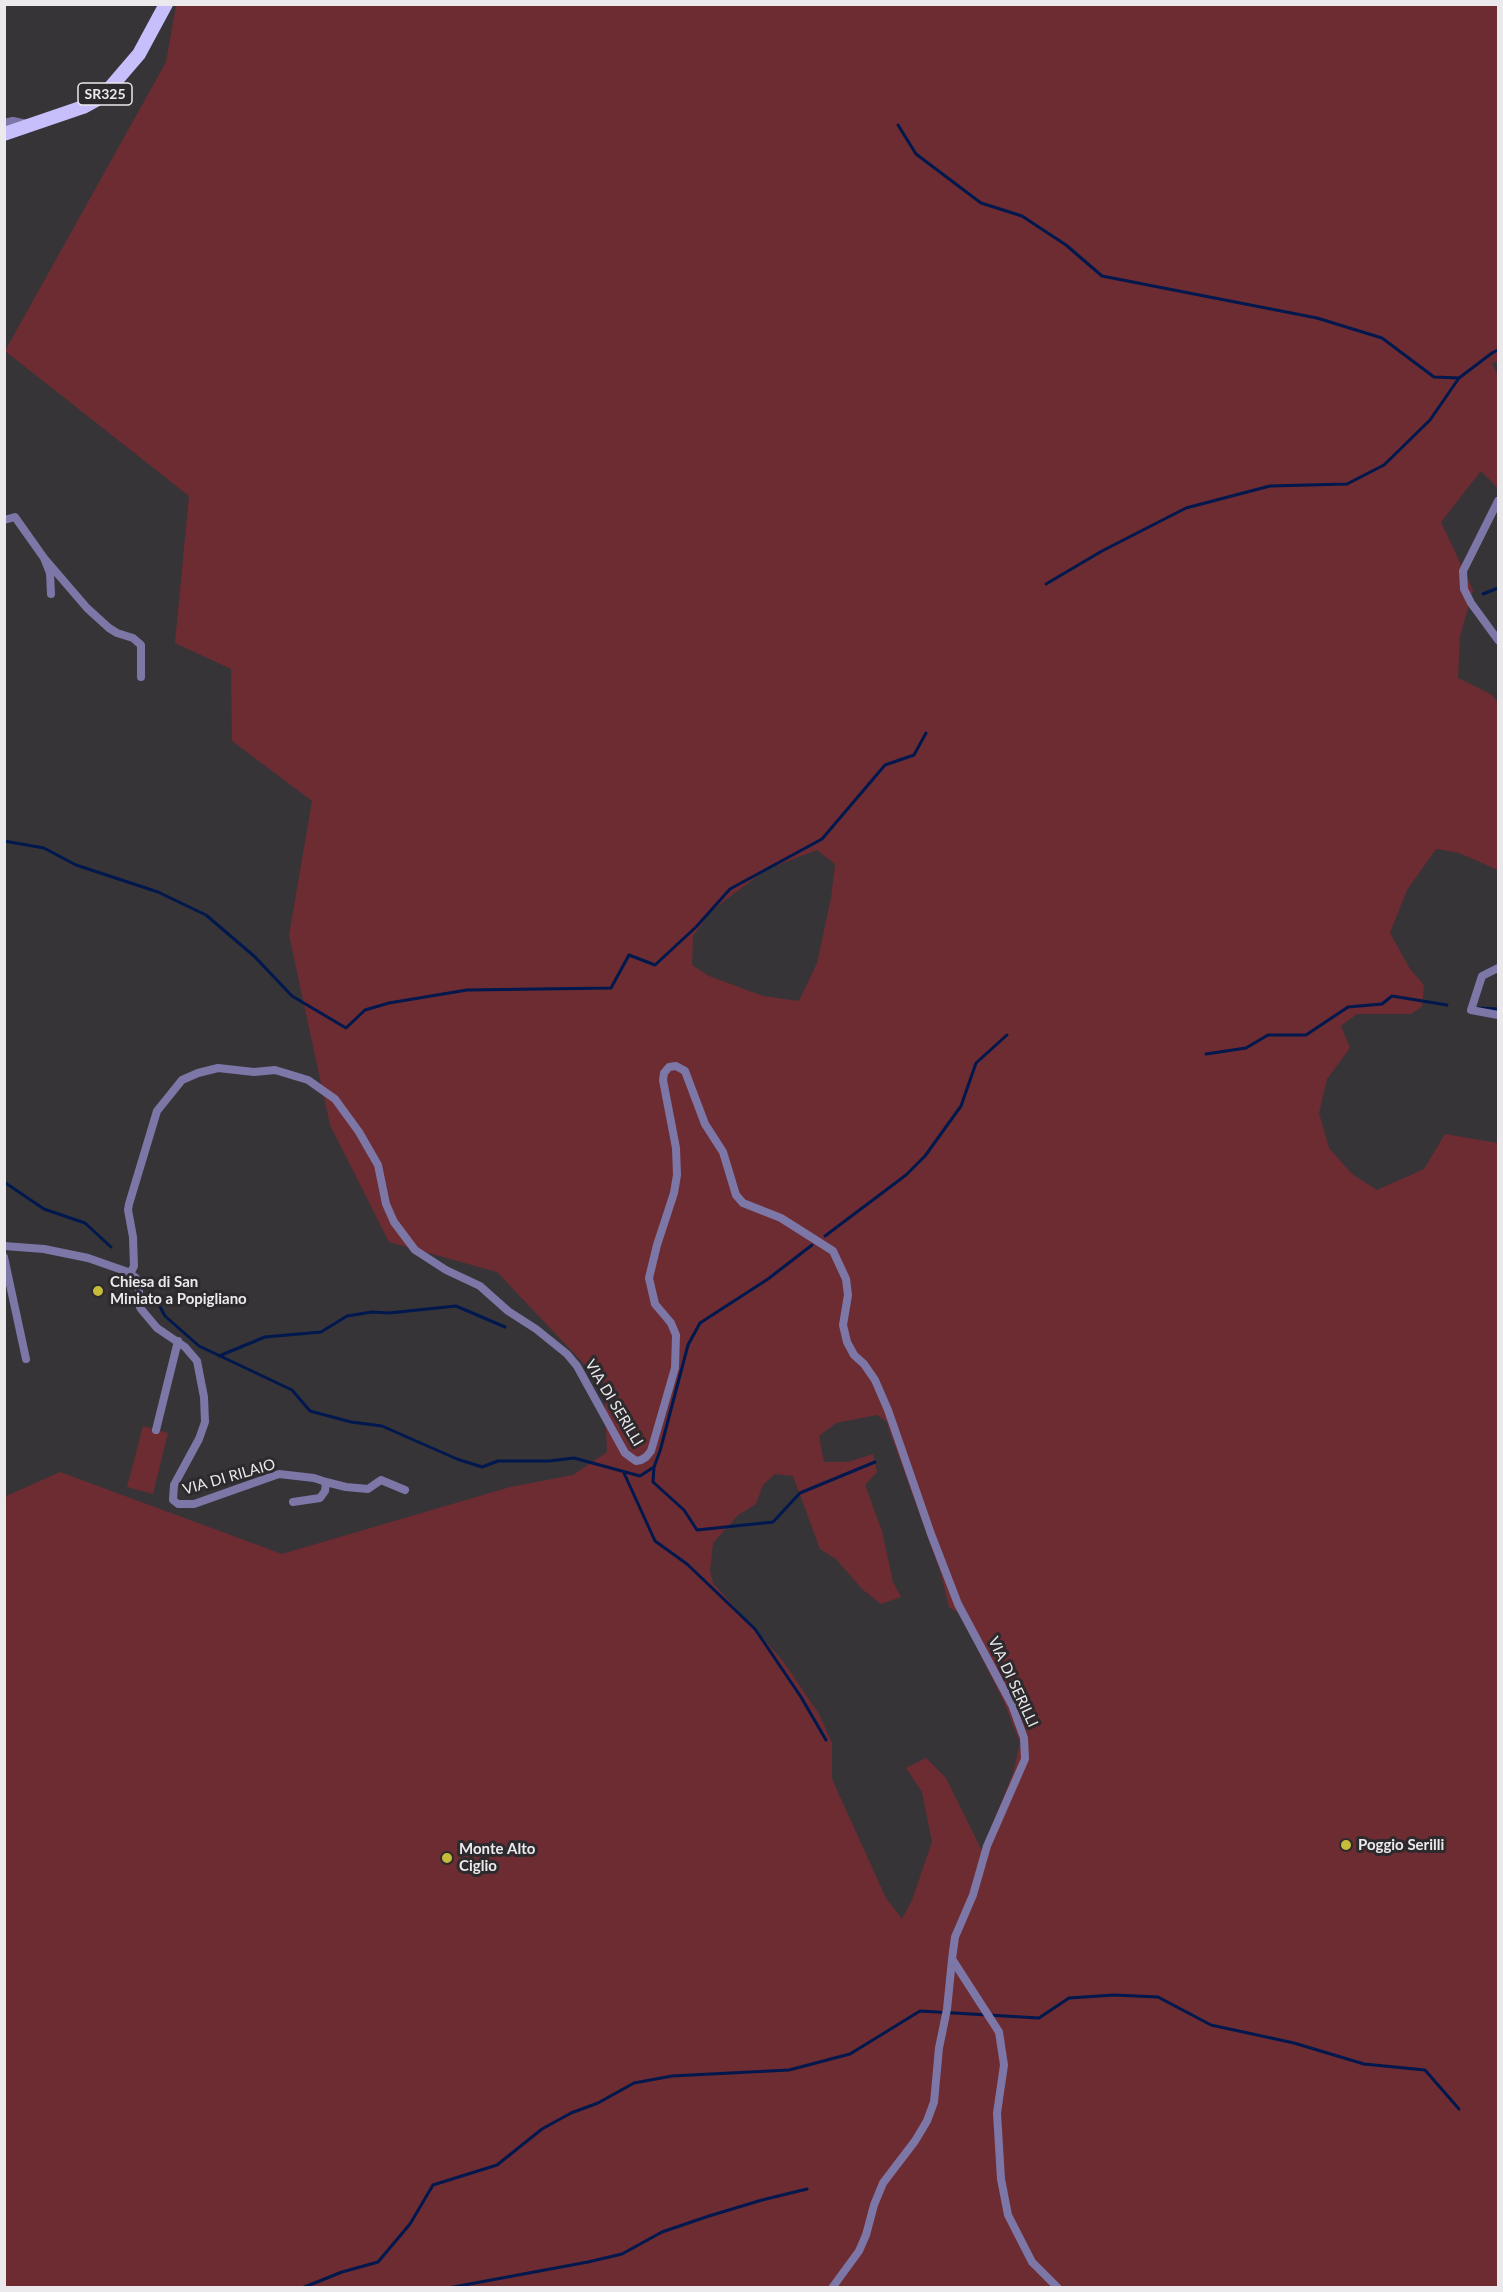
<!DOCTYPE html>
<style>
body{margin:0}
#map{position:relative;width:1503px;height:2292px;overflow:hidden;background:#373438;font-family:Lato,sans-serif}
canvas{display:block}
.frame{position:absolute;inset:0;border:6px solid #ebe9eb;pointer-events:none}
</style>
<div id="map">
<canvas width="1503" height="2292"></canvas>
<div class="frame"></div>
</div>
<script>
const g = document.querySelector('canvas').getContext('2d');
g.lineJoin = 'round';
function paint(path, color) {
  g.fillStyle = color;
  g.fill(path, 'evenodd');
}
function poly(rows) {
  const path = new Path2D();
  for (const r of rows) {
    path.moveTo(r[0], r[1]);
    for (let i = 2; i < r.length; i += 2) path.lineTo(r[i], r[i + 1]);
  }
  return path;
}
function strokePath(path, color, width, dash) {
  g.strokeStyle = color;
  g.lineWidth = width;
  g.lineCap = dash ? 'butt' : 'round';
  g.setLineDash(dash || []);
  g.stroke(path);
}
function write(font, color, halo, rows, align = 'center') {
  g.font = font + ' Lato,sans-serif';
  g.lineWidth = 6;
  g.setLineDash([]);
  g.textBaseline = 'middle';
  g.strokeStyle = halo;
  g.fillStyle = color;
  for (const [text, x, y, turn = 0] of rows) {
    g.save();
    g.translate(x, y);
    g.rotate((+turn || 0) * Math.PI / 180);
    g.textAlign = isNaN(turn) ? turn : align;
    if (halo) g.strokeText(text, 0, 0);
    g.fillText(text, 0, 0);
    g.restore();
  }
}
paint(poly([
 [176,5,1498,5,1498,361,1492,363,1498,376,1498,488,1481,471,1441,522,1473,590,1460,636,1458,678,1492,695,1498,703,1498,870,1459,853,1436,849,1407,890,1390,933,1410,969,1424,985,1422,1007,1411,1014,1357,1014,1341,1026,1350,1048,1327,1079,1319,1113,1329,1148,1352,1174,1377,1190,1424,1169,1445,1134,1498,1143,1498,2287,5,2287,4,1497,60,1472,282,1554,510,1487,573,1475,607,1452,604,1385,497,1272,389,1242,330,1125,289,935,312,801,232,741,231,669,175,643,189,496,5,351,166,62],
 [817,850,835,864,831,898,817,963,799,1001,763,996,709,976,692,965,693,936,712,910,767,869],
 [877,1415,886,1421,941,1574,949,1607,960,1614,1004,1702,1020,1743,1013,1773,982,1851,946,1778,926,1758,906,1768,922,1792,932,1842,912,1900,902,1919,886,1898,832,1779,832,1743,819,1714,783,1661,713,1583,710,1571,713,1543,738,1515,756,1504,763,1485,775,1474,793,1476,820,1549,836,1559,862,1589,881,1604,901,1597,893,1582,882,1531,865,1485,877,1472,873,1454,848,1462,824,1462,819,1436,836,1423],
 [143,1426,168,1433,153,1494,127,1487]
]), '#6c2c32');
strokePath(poly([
 [898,125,916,154,981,203,1022,216,1066,245,1102,276,1317,318,1382,338,1434,377,1459,378],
 [1046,584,1102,551,1186,508,1270,486,1347,484,1384,465,1430,420,1459,378,1492,353,1498,350],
 [1483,594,1498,588],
 [4,841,44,848,76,865,158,892,206,915,254,956,292,996,346,1028,365,1010,389,1003,467,990,611,988,629,955,655,965,696,927,730,889,822,839,885,765,914,755,926,733],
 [1479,1008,1498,1009],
 [1206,1054,1246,1048,1268,1035,1306,1035,1348,1007,1382,1004,1392,996,1447,1005],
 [4,1182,44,1209,85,1223,111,1247],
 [825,1236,906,1175,925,1156,961,1106,976,1063,1007,1035],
 [152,1292,165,1316,199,1346,292,1390,310,1411,351,1422,382,1426,457,1459,482,1467,498,1461,549,1461,574,1458,640,1476,654,1467,660,1451,688,1345,700,1323,768,1279,812,1245],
 [219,1356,265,1337,321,1332,347,1316,372,1312,389,1313,456,1306,505,1327],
 [654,1467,653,1482,684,1510,697,1530,773,1522,800,1493,875,1462],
 [624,1473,655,1541,687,1564,755,1629,801,1697,826,1740],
 [302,2288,342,2272,378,2262,410,2224,433,2185,497,2165,542,2129,571,2113,598,2103,634,2083,672,2076,789,2070,850,2054,920,2011,1039,2018,1069,1998,1114,1995,1158,1997,1211,2025,1294,2043,1364,2064,1425,2070,1459,2109],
 [448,2288,588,2262,622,2254,662,2232,709,2216,762,2200,807,2189]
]), '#00184d', 3);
strokePath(poly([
 [4,123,13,121,27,124],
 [1498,501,1463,571,1464,589,1471,603,1498,640],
 [4,520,15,517,44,558,50,573,51,594],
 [44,558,87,608,109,628,117,633,133,638,141,645,141,677],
 [1498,968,1482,976,1471,1010,1498,1015],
 [4,1246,44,1249,88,1258,128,1272,136,1278,139,1287,139,1305,141,1309,157,1328,185,1347,197,1361,204,1397,205,1422,199,1439,174,1485,173,1500,178,1504,194,1504,279,1474,314,1478,326,1482,325,1491,320,1498,293,1502],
 [4,1257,26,1359],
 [130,1274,134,1266,133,1237,128,1210,129,1204,157,1111,182,1080,198,1073,218,1068,254,1072,275,1070,308,1080,335,1099,359,1132,378,1165,386,1204,394,1222,415,1250,446,1270,480,1286,508,1311,536,1329,567,1354,577,1366,625,1453,636,1461,641,1460,646,1457,651,1451,675,1368,676,1335,671,1323,655,1304,649,1278,657,1245,674,1193,677,1175,676,1148,663,1080,664,1073,669,1067,676,1066,685,1071,705,1124,723,1152,736,1195,743,1203,781,1218,833,1251,846,1279,848,1295,843,1325,847,1342,854,1355,864,1364,875,1380,888,1410,931,1534,958,1604,1012,1705,1024,1738,1025,1759,987,1846,973,1895,955,1937,952,1959,999,2032,1004,2065,997,2113,1001,2179,1008,2215,1032,2262,1058,2288],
 [156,1430,178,1341],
 [326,1482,346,1487,368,1489,381,1480,405,1490],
 [832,2288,859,2251,866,2235,874,2205,883,2183,915,2141,927,2121,934,2102,939,2048,947,2009,952,1960]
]), '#7d77a8', 8);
strokePath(poly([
 [4,134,83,107,103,96,139,54,166,4]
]), '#c6bffb', 14);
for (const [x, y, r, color] of [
 [98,1291,6,"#c7bb3c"],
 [1346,1845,6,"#c7bb3c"],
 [447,1858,6,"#c7bb3c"]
]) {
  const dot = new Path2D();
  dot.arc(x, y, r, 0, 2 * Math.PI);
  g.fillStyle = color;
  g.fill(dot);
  strokePath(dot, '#2d2a2e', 2);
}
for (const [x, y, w] of [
 [105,94,54]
]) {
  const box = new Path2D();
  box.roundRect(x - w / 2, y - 11, w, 22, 4.5);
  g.fillStyle = '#2d2a2e';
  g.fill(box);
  strokePath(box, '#ebe9eb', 1.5);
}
write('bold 14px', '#ebe9eb', null, [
 ["SR325",105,94]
]);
write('bold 15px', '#ebe9eb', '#2d2a2e', [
 ["Chiesa di San",110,1282],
 ["Miniato a Popigliano",110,1299],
 ["Poggio Serilli",1358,1845],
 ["Monte Alto",459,1849],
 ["Ciglio",459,1866]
], 'left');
write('15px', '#ebe9eb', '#2d2a2e', [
 ["VIA DI SERILLI",614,1403,59],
 ["VIA DI RILAIO",229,1477,-16],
 ["VIA DI SERILLI",1013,1682,65]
]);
</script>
